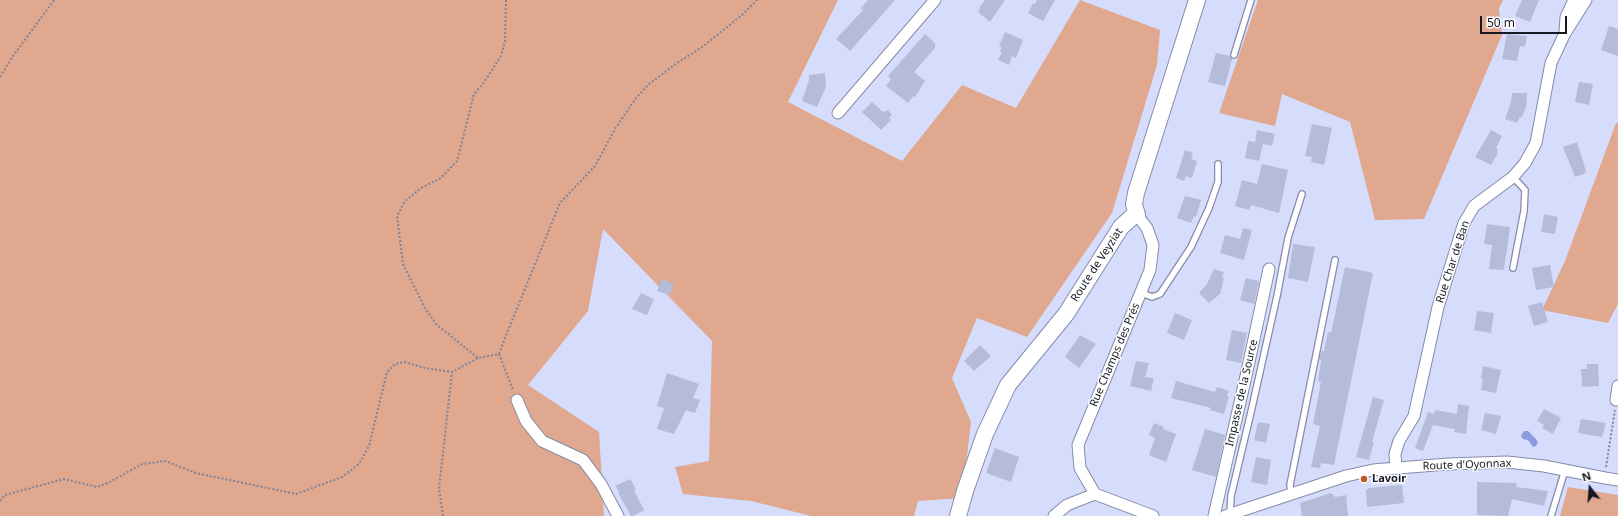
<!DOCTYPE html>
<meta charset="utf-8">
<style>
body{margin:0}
#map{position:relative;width:1618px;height:516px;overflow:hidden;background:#d6ddfc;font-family:"Noto Sans",sans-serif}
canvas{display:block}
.north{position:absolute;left:1570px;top:468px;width:40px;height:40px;-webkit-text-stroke:3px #fff;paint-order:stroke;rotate:343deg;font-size:11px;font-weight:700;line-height:16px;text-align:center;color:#161923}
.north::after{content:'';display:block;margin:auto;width:14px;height:18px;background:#161923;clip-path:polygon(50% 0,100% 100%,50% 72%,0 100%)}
.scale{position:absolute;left:1480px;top:16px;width:87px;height:18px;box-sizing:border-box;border:2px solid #161923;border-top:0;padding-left:5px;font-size:12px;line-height:14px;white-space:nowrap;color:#161923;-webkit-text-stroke:3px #fff;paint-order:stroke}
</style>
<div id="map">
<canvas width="1618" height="516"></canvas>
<div class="north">N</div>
<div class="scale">50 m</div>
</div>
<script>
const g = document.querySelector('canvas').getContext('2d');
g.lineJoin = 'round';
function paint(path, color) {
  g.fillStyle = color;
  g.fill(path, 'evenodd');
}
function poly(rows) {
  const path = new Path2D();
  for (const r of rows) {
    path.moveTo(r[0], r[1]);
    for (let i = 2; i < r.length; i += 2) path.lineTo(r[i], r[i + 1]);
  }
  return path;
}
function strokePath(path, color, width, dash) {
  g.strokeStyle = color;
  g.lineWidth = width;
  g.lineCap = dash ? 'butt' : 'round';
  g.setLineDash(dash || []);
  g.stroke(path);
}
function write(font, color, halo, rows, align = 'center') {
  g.font = font + ' "Noto Sans",sans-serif';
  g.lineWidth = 3;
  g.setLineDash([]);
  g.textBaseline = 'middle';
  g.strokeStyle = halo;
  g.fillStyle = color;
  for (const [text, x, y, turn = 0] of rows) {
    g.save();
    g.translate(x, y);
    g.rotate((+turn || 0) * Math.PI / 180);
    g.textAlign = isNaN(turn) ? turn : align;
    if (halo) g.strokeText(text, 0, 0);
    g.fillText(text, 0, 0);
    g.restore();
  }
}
paint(poly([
 [0,0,838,0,788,102,902,161,962,85,1016,108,1080,0,1160,30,1157,65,1112,213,1027,337,977,318,952,378,971,422,962,498,918,501,914,516,811,516,751,501,683,494,675,467,709,461,712,341,603,229,588,311,528,385,599,432,604,516,0,516],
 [1258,0,1503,0,1499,9,1502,35,1424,219,1375,220,1350,122,1282,94,1275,126,1219,113],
 [1616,123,1618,123,1618,304,1608,323,1542,310,1565,261],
 [1568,487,1618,495,1618,516,1560,516]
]), '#e0a88e');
paint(poly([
 [1524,431,1528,431,1536,439,1538,442,1536,446,1533,447,1528,440,1523,439,1521,436]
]), '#8d9bdf');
paint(poly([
 [868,0,895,0,850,51,836,39,863,10,861,8],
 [985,0,1005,0,990,22,978,12,980,9,979,8],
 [1037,0,1055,0,1043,21,1028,13,1033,3,1035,4],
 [1522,0,1539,0,1530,22,1515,16],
 [1609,26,1618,29,1618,56,1601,50],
 [1005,32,1023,40,1016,58,1012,56,1009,65,998,60,1002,52,1000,51,1002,48,999,46],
 [925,34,935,43,935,48,914,72,925,81,915,97,913,96,908,103,886,86,891,79,888,76],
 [1507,34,1527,36,1525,47,1520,46,1517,61,1502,59],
 [1216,53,1230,56,1232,59,1225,86,1208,82],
 [825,73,826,87,817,107,802,101,809,80,809,75],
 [1579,82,1593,84,1589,105,1575,102],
 [1512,93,1527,93,1526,107,1522,117,1520,117,1517,123,1505,119,1511,102],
 [872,102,883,112,888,110,892,115,889,118,891,120,881,130,862,112],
 [1312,124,1332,128,1324,165,1311,162,1312,157,1305,156],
 [1257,130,1275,134,1272,146,1263,144,1259,161,1245,158,1248,141,1255,142],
 [1491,130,1502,136,1496,148,1498,149,1497,152,1498,153,1491,165,1475,157],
 [1577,142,1586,171,1584,174,1575,177,1563,147],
 [1185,150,1193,153,1191,159,1197,161,1192,178,1186,176,1184,181,1176,178],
 [1262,164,1288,170,1279,213,1251,205,1249,210,1235,206,1242,180,1257,184],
 [1185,196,1201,200,1196,217,1194,216,1191,223,1177,218],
 [1544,214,1558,217,1555,234,1541,232],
 [1487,224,1510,227,1504,270,1489,269,1492,245,1484,244],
 [1243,228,1252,230,1244,260,1220,253,1225,235,1240,239],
 [1293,244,1315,247,1308,282,1288,278],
 [1550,265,1554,287,1536,290,1532,268],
 [1345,267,1373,273,1334,465,1321,463,1320,468,1311,467,1320,426,1313,424,1321,382,1318,381,1321,360,1319,360,1321,351,1324,351,1328,332,1331,333],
 [1214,269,1224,272,1222,277,1224,278,1220,294,1209,303,1199,293,1207,284],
 [1246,278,1259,281,1254,304,1240,300],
 [662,279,674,284,669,295,657,291],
 [641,293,654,299,647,315,632,309],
 [1542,302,1548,322,1534,326,1528,306],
 [1477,311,1494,313,1491,333,1474,330],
 [1175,313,1192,320,1184,340,1167,333],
 [1232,330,1247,333,1241,363,1226,360],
 [1080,335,1096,344,1079,368,1065,357],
 [980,345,991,356,974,371,964,361],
 [1136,361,1149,363,1145,377,1154,378,1151,391,1130,386],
 [1587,364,1598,364,1599,386,1582,387,1581,369,1587,369],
 [1483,366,1501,370,1496,393,1481,390,1483,379,1481,379],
 [667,373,699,384,693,398,700,400,695,413,686,410,674,434,657,429,664,408,657,406],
 [1176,381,1215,392,1217,387,1229,391,1227,396,1229,397,1224,414,1210,410,1211,408,1171,398],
 [1373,397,1384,400,1372,442,1374,442,1369,460,1356,457],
 [1458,404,1469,406,1466,434,1454,432,1455,429,1433,425,1423,451,1415,448,1428,412,1434,414,1435,410,1457,414],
 [1544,409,1561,418,1553,434,1542,428,1544,425,1537,421],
 [1485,413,1501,416,1496,434,1481,430],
 [1581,419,1606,423,1602,437,1578,433],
 [1258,422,1270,424,1266,443,1254,440],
 [1154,423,1164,427,1163,429,1176,434,1166,462,1149,455,1155,438,1149,435],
 [1205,429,1225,435,1216,477,1192,470],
 [995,448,1019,457,1011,482,986,473],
 [1256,457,1271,460,1267,485,1251,482],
 [630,479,636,489,634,490,644,510,633,516,631,516,618,493,619,492,615,486],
 [1477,482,1517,483,1516,487,1548,491,1544,506,1512,499,1508,516,1477,515],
 [1402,485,1404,503,1367,507,1366,490,1368,489,1368,488],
 [1331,493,1335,497,1346,495,1348,516,1302,516,1300,503]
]), '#b5bcda');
const lane = poly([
 [1234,55,1251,0],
 [1513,177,1525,190,1524,211,1513,268],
 [1142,293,1152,297,1160,294,1191,247,1209,208,1218,182,1218,164],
 [1291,494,1290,485,1335,260],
 [1230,514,1231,496,1251,412,1277,296,1288,238,1302,194],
 [1551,516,1565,470]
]);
const street = poly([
 [1565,33,1566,17,1574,0],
 [838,113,935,0],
 [517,400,526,421,542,441,583,460,601,484,618,516],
 [1616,400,1618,386],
 [1396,468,1395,454,1399,441,1414,416,1438,307,1464,223,1474,206,1513,177,1525,163,1536,143,1551,63,1565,33,1586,0],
 [1095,494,1080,468,1078,445,1150,270,1153,245,1147,228,1137,215],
 [1095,494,1153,516],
 [1054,516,1067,505,1095,494],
 [1214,516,1246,376,1269,269],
 [1225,516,1346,476,1373,470,1448,464,1507,462,1544,466,1605,478,1618,480]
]);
const secondary = poly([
 [958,516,965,491,985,434,1008,385,1066,314,1121,227,1132,217,1137,215,1134,204,1136,193,1197,0]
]);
strokePath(lane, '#858ba8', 8);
strokePath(street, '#858ba8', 13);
strokePath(secondary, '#858ba8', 18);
strokePath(poly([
 [506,0,505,41,501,56,485,81,474,94,457,161,441,178,421,188,405,201,397,216,403,264,425,308,436,324,478,358,499,354,513,390],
 [0,77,13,56,54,0],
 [499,354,509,328,560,203,595,166,615,129,636,98,649,84,677,63,702,47,742,15,757,0],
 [1606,467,1615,410],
 [0,501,5,495,64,479,97,487,110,482,142,464,165,461,196,473,296,494,342,477,359,464,369,446,387,372,395,364,405,362,425,368,452,372],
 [443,516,439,489,452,372,478,358]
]), '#7f849a', 2, [2, 2]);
strokePath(lane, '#fff', 5.5);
strokePath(street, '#fff', 11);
strokePath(secondary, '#fff', 16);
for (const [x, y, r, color] of [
 [1364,479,4,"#bd5922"]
]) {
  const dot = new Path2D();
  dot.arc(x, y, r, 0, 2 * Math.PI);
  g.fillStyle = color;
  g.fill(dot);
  strokePath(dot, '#fff', 1.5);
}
write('11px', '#161923', '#fff', [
 ["Rue Char de Ban",1453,262,-72],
 ["Route de Veyziat",1097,265,-57],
 ["Rue Champs des Prés",1115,355,-67],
 ["Impasse de la Source",1242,393,-77],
 ["Route d'Oyonnax",1467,465,-2]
]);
write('bold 11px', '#161923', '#fff', [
 ["Lavoir",1372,479]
], 'left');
</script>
